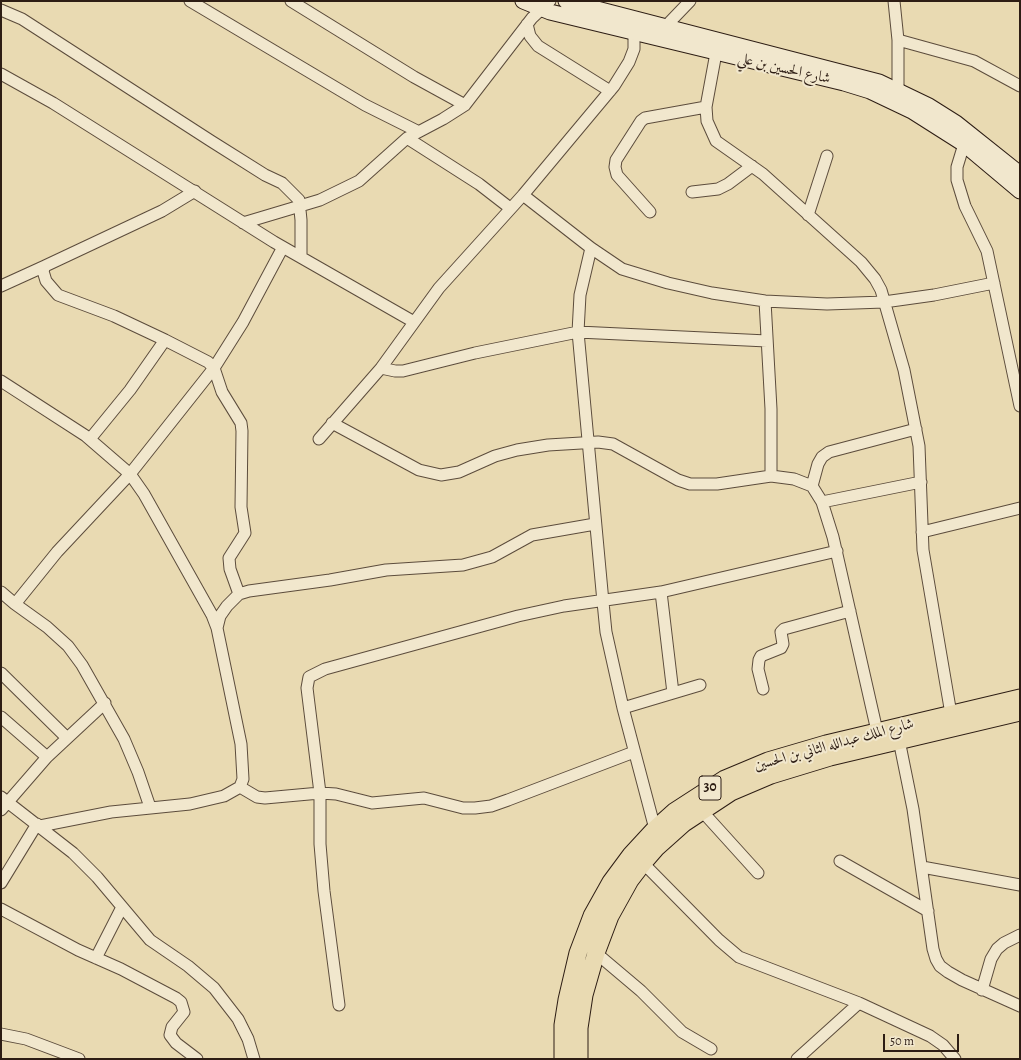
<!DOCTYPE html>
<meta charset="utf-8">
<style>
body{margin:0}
#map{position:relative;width:1021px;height:1060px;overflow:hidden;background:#e9dab2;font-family:Alegreya,serif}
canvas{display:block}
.frame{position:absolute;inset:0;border:2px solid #2d1d14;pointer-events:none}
.scale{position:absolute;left:883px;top:1034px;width:76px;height:18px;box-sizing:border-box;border:2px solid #2d1d14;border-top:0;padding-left:5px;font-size:12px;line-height:14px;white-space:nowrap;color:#2d1d14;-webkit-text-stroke:3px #f1e7cd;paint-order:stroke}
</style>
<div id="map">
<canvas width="1021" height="1060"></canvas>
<div class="frame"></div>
<div class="scale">50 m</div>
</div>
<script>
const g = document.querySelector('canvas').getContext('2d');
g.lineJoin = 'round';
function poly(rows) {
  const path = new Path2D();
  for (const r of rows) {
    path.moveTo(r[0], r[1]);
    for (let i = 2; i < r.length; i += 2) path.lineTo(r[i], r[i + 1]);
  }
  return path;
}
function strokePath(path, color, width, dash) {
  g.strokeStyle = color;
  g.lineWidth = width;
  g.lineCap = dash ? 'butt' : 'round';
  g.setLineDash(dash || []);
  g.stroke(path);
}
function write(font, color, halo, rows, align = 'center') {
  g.font = font + ' Alegreya,Amiri,serif';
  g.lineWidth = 4;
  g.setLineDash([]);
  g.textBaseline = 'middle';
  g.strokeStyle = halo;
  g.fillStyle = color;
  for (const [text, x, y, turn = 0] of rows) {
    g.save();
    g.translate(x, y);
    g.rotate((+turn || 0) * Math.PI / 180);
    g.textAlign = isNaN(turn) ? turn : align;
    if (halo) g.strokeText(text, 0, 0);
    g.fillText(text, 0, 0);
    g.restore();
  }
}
const street = poly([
 [190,1,365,105,417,131],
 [291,1,414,77,465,105],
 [894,1,898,40,898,90],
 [1,10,22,19,211,141,265,175,282,183,299,200,301,220,301,256],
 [527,24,530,36,538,46,610,91],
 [666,26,690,1],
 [898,40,974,61,1020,86],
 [716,53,706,107,707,121,716,141,763,174,861,262,875,279,881,290,904,370,919,446,923,550,951,714],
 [1,74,53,103,274,242,414,322],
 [407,138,479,184,510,208],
 [964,144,957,167,957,180,965,206,987,251,1020,406],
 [692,192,718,189,728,184,752,166],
 [523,195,591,248,622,269,668,283,712,293,765,301,827,304,884,302,934,295,994,283],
 [650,212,617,175,615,167,616,160,641,121,645,118,706,107],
 [808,215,827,156],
 [243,223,320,200,359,181,407,138,443,119,465,105,532,18,550,1],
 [591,248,580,295,578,332,603,602,606,632,623,708,655,829],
 [1,286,45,266],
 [765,301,771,409,771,476],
 [165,340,114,316,58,295,46,281,43,271,45,266,162,211,195,191],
 [381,368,395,371,403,371,475,353,578,332,767,341],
 [1,381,86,436,130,474,214,368,243,322,283,247],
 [332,423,419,470,441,475,459,472,495,456,517,450,548,445,598,442,613,444,678,480,690,484,717,484,771,476,794,479,812,486,822,502,833,537,877,731],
 [90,439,130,390,165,340,208,362,214,368,222,392,241,423,242,431,241,507,245,533,229,558,230,569,239,594],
 [319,439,381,368,439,288,523,195,614,86,629,62,634,49,634,32],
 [812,486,818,464,822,457,829,452,916,429],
 [822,502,921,482],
 [922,532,1020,508],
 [1,592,15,604,57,552,130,474,144,494,212,615,217,628,241,744,243,779,240,787,224,796,190,804,111,812,40,826],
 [661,592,673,693],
 [15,604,47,627,68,646,82,665,124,739,138,772,150,807],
 [217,628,220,616,227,606,239,594,249,591,330,580,386,570,463,565,492,557,532,535,595,524],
 [1,673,66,737],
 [763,689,758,669,759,660,761,656,781,648,783,644,781,632,784,629,850,611],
 [623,708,700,685],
 [1,717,47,757],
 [899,740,913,809,933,949,936,959,940,966,948,972,962,980,1020,1006],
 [240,787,257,797,265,798,320,793,336,794,372,803,424,798,463,808,475,808,491,806,508,800,634,752],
 [1,797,73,853,97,877,150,940,188,966,214,988,238,1019,248,1039,254,1059],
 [1,810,47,757,105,703],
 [701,810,758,873],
 [840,861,928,911],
 [643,863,719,940,739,957,859,1003,930,1036,943,1045,955,1059],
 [922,867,1020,885],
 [1,883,37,824],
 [1,909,78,950,121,969,176,998,181,1002,184,1012,172,1027,170,1035,176,1043,197,1059],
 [596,953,641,991,682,1032,711,1049],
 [96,958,122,907],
 [982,990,991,959,997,949,1004,943,1020,935],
 [339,1005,324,891,320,844,320,793,307,688,309,677,325,669,518,616,564,606,661,592,837,551],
 [1,1034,26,1039,79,1059],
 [797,1059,859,1003]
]);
const secondary = poly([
 [523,1,550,12,844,83,870,91,912,111,964,144,1020,191],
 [566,1,879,82,929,106,956,123,1020,174]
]);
const primary = poly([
 [563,1059,563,1025,567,1000,578,953,592,916,611,882,631,855,655,829,674,812,725,779,768,761,826,744,1020,698],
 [579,1059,579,1028,584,995,596,953,610,916,630,880,643,863,656,848,684,823,731,792,771,775,830,757,1020,712]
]);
strokePath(street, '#5c4c3c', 13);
strokePath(secondary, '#2d1d14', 17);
strokePath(primary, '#2d1d14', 19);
strokePath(street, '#f1e7cd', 11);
strokePath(secondary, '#f1e7cd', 15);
strokePath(primary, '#e9dab2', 17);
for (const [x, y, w] of [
 [710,788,22]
]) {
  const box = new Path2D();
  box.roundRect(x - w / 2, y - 12, w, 24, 3);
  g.fillStyle = '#f1e7cd';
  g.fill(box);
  strokePath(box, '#2d1d14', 1);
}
write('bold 14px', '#2d1d14', null, [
 ["30",710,788]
]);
write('15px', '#2d1d14', '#f1e7cd', [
 ["شارع الحسين بن علي",784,69,13],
 ["شارع الملك عبدالله الثاني بن الحسين",834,745,-15]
]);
</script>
